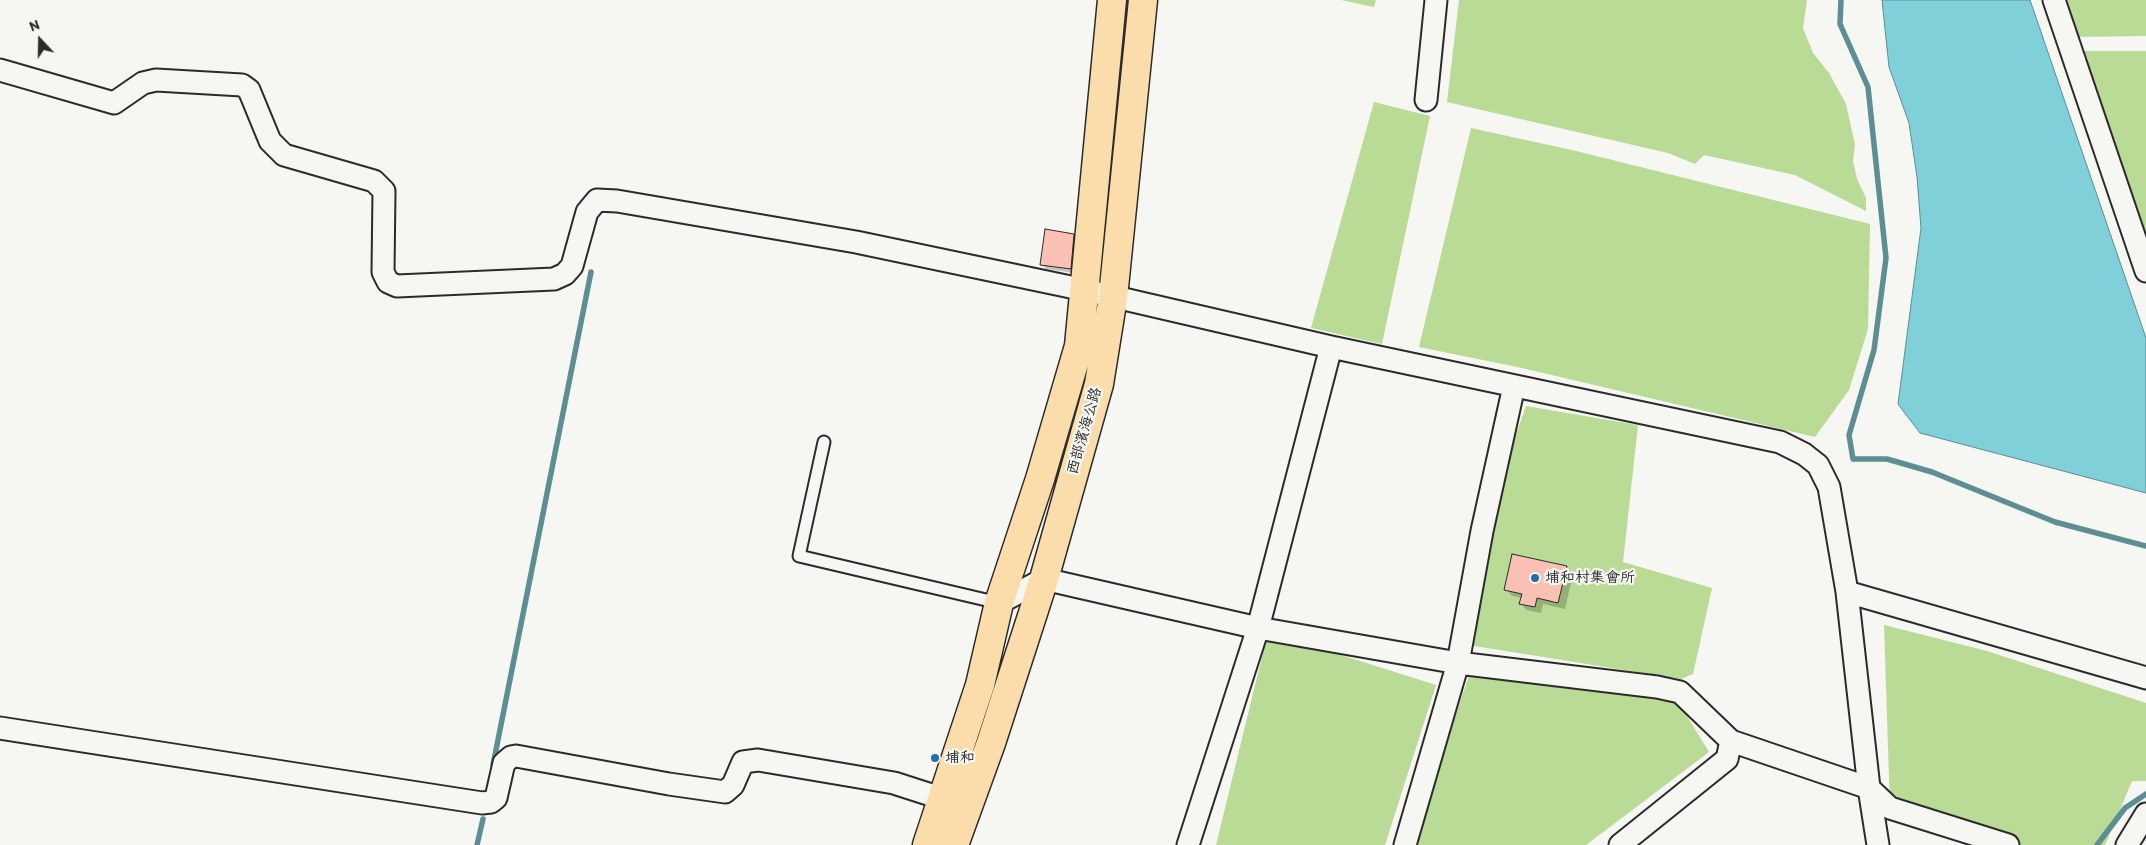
<!DOCTYPE html>
<meta charset="utf-8">
<style>
body{margin:0}
#map{position:relative;width:2146px;height:845px;overflow:hidden;background:#f6f6f2;font-family:Itim,sans-serif}
canvas{display:block}
.north{position:absolute;left:15px;top:15px;width:50px;height:50px;-webkit-text-stroke:4px #f6f6f2;paint-order:stroke;rotate:339deg;font-size:14px;font-weight:700;line-height:20px;text-align:center;color:#2b2b2b}
.north::after{content:'';display:block;margin:auto;width:18px;height:22px;background:#2b2b2b;clip-path:polygon(50% 0,100% 100%,50% 72%,0 100%)}
</style>
<div id="map">
<canvas width="2146" height="845"></canvas>
<div class="north">N</div>
</div>
<script>
const g = document.querySelector('canvas').getContext('2d');
g.lineJoin = 'round';
function paint(path, color) {
  g.fillStyle = color;
  g.fill(path, 'evenodd');
}
function poly(rows) {
  const path = new Path2D();
  for (const r of rows) {
    path.moveTo(r[0], r[1]);
    for (let i = 2; i < r.length; i += 2) path.lineTo(r[i], r[i + 1]);
  }
  return path;
}
function strokePath(path, color, width, dash) {
  g.strokeStyle = color;
  g.lineWidth = width;
  g.lineCap = dash ? 'butt' : 'round';
  g.setLineDash(dash || []);
  g.stroke(path);
}
function write(font, color, halo, rows, align = 'center') {
  g.font = font + ' Itim,"LXGW WenKai TC",sans-serif';
  g.lineWidth = 4.5;
  g.setLineDash([]);
  g.textBaseline = 'middle';
  g.strokeStyle = halo;
  g.fillStyle = color;
  for (const [text, x, y, turn = 0] of rows) {
    g.save();
    g.translate(x, y);
    g.rotate((+turn || 0) * Math.PI / 180);
    g.textAlign = isNaN(turn) ? turn : align;
    if (halo) g.strokeText(text, 0, 0);
    g.fillText(text, 0, 0);
    g.restore();
  }
}
paint(poly([
 [1341,0,1376,0,1374,7],
 [1459,0,1807,0,1803,28,1813,53,1829,73,1846,104,1855,145,1853,161,1857,179,1866,198,1866,211,1795,175,1704,155,1695,164,1668,153,1447,102],
 [2050,0,2146,0,2146,36,2068,37],
 [2072,51,2146,51,2146,270],
 [1374,102,1430,116,1382,344,1311,328],
 [1471,128,1576,151,1870,224,1868,329,1849,390,1815,437,1522,368,1419,347],
 [1526,406,1638,425,1623,562,1712,588,1693,674,1681,679,1468,645,1482,531],
 [1884,625,1987,651,2146,703,2146,781,2132,781,2105,845,2008,845,1890,808],
 [1268,632,1436,685,1385,845,1216,845],
 [1469,676,1671,690,1709,752,1586,845,1410,845]
]), '#b9db95');
const water = poly([
 [1882,0,2030,0,2146,338,2146,493,1920,433,1898,404,1921,228,1917,177,1909,123,1889,67,1882,0]
]);
paint(water, '#7fd0d9');
strokePath(water, '#5d8e93', 1);
paint(poly([
 [1073,235,1078,239,1074,273,1046,269,1042,264],
 [1566,567,1573,574,1565,609,1543,604,1541,613,1527,610,1521,604,1522,598,1512,596,1506,589]
]), '#0003');
strokePath(poly([
 [1841,0,1840,24,1868,87,1886,258,1874,350,1849,435,1853,459,1887,459,1932,472,2055,522,2146,546],
 [493,765,591,272],
 [477,845,483,819],
 [2097,845,2125,808,2146,794]
]), '#5d8e93', 5.5);
const building = poly([
 [1045,229,1074,234,1071,269,1040,265,1045,229],
 [1512,554,1567,566,1558,603,1537,598,1535,607,1519,604,1522,594,1504,590,1512,554]
]);
paint(building, '#fac0b3');
strokePath(building, '#2b2b2b', 1);
const lane = poly([
 [824,442,799,556,999,603]
]);
const street = poly([
 [2054,0,2146,271],
 [0,70,114,103,143,83,156,80,242,85,249,90,270,141,284,155,374,181,384,191,383,272,388,282,397,286,554,279,565,274,572,266,587,212,597,200,617,201,856,242,1085,290,1331,347,1780,442,1804,454,1818,465,1829,487,1847,592,1869,788,1878,845],
 [1426,100,1436,0],
 [1847,592,2146,678],
 [999,603,1044,579,1258,628,1458,663,1657,687,1680,692,1731,741,1869,788,1890,808,2008,845],
 [0,728,482,803,491,802,496,798,504,763,511,757,516,756,669,784,725,792,733,785,743,762,758,760,894,783,956,803],
 [1188,845,1258,628,1331,347],
 [1405,845,1458,663,1482,531,1514,386],
 [1620,845,1727,759,1731,741],
 [2127,845,2146,814]
]);
const primary = poly([
 [927,845,980,685,999,603,1040,479,1079,346,1112,0],
 [954,845,991,743,1044,579,1099,384,1113,297,1143,0]
]);
strokePath(lane, '#2b2b2b', 15);
strokePath(street, '#2b2b2b', 25);
strokePath(primary, '#2b2b2b', 31);
strokePath(lane, '#f6f6f2', 11);
strokePath(street, '#f6f6f2', 21);
strokePath(primary, '#faddab', 28);
for (const [x, y, r, color] of [
 [1535,578,5,"#1f6fb2"],
 [935,758,5,"#1f6fb2"]
]) {
  const dot = new Path2D();
  dot.arc(x, y, r, 0, 2 * Math.PI);
  g.fillStyle = color;
  g.fill(dot);
  strokePath(dot, '#f6f6f2', 2);
}
write('15px', '#2b2b2b', '#f6f6f2', [
 ["西部濱海公路",1085,431,-74]
]);
write('15px', '#2b2b2b', '#f6f6f2', [
 ["埔和村集會所",1545,578],
 ["埔和",945,758]
], 'left');
</script>
